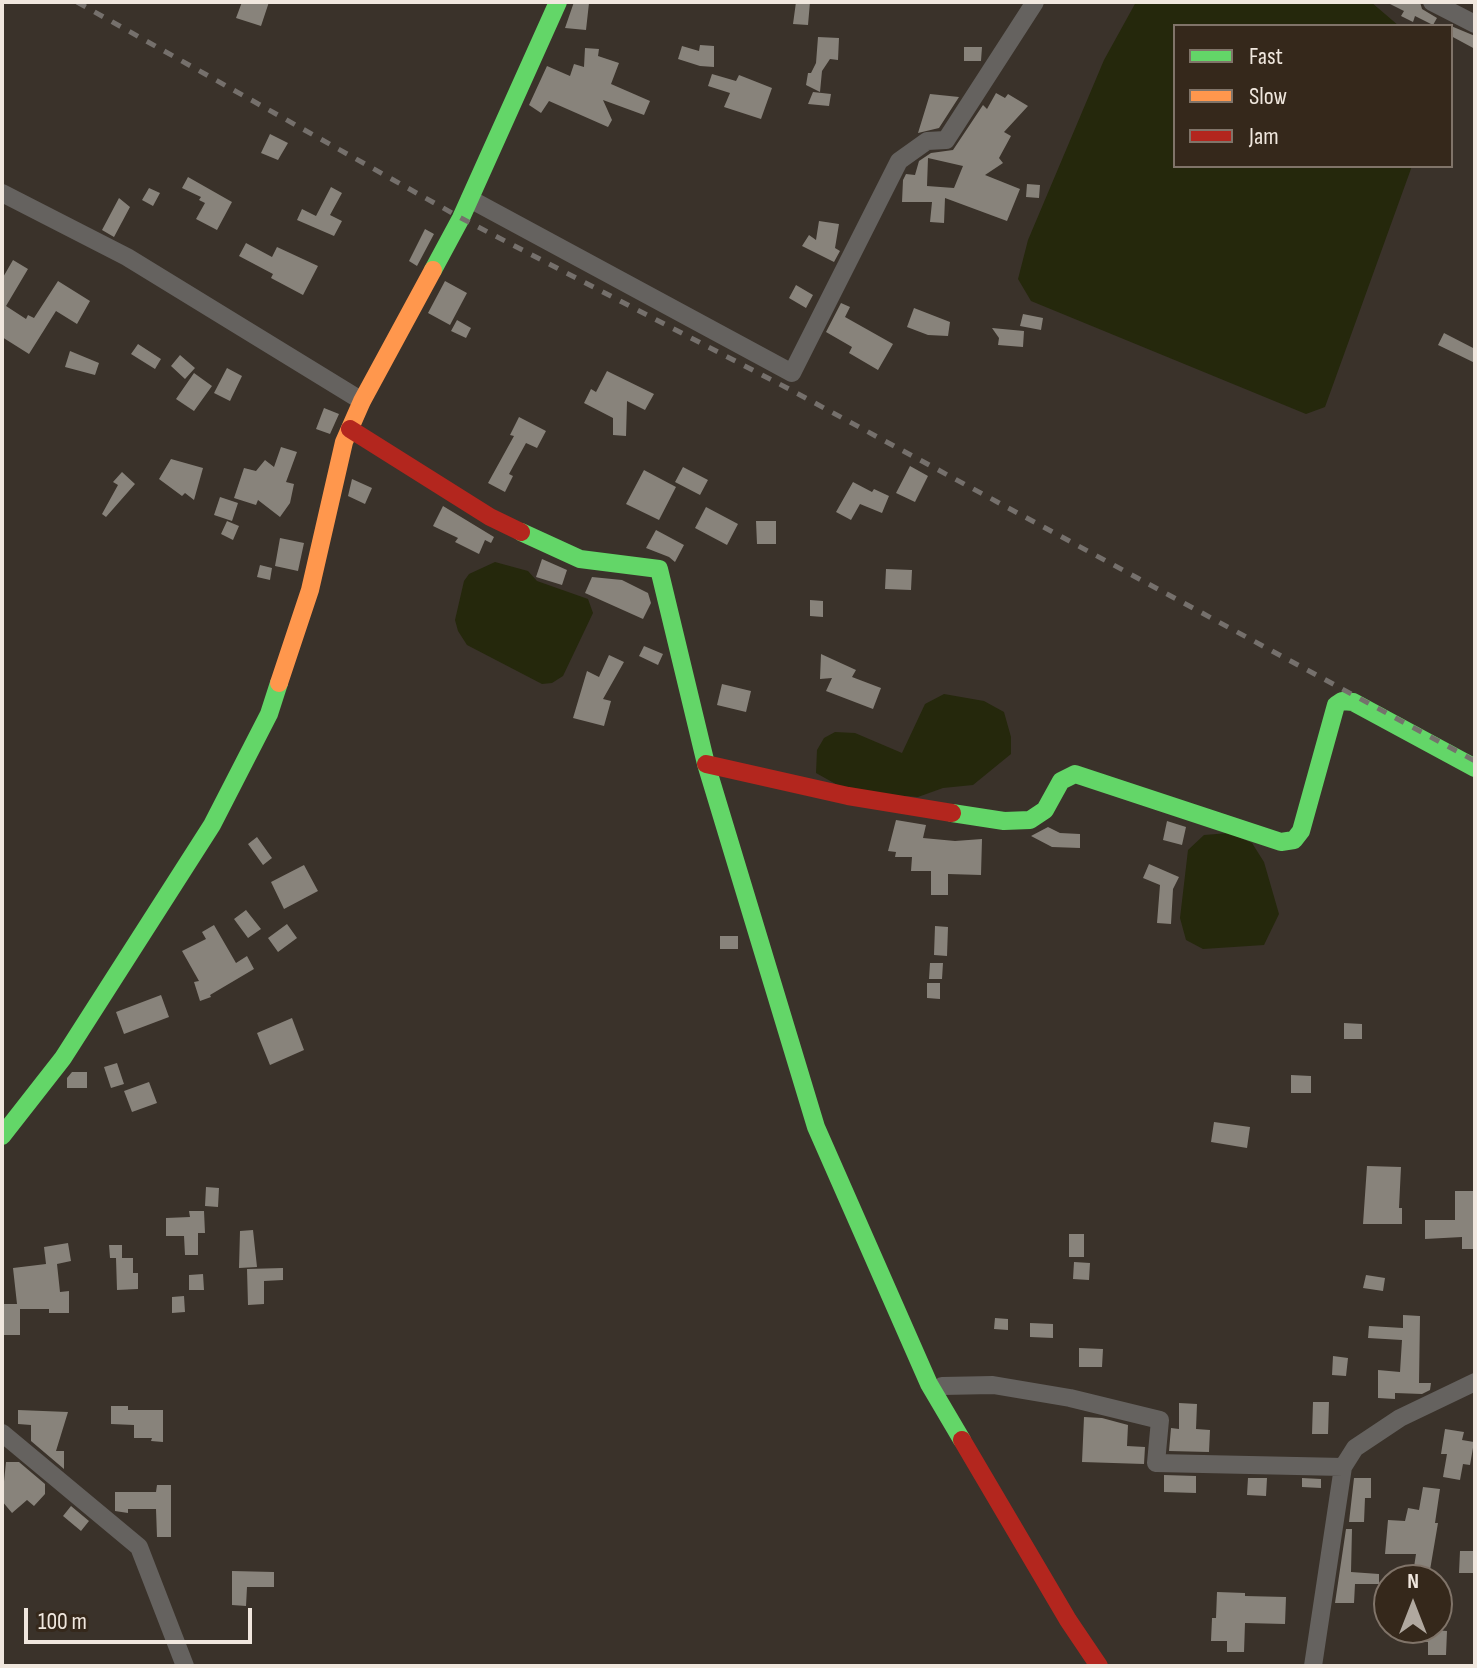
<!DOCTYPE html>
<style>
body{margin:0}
#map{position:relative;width:1477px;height:1668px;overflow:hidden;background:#3a322a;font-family:"Sofia Sans Condensed",sans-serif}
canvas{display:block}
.frame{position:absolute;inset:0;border:4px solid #f0e7de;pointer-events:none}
.legend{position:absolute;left:1173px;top:24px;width:280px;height:144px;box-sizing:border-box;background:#35281b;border:2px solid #807469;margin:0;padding:10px 14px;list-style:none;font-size:24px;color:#f0e7de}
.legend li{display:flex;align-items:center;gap:16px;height:40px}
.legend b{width:40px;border:2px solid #807469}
.north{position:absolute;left:1373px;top:1564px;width:80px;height:80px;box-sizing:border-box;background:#35281b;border:2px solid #807469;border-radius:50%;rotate:0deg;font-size:22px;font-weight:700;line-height:32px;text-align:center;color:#f0e7de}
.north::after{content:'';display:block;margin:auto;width:28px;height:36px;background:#b0a89f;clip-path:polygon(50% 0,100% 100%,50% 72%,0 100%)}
.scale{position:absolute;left:24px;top:1608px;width:228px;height:36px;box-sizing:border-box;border:4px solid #f0e7de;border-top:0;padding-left:10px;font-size:24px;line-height:28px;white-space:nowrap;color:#f0e7de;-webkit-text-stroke:6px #35281b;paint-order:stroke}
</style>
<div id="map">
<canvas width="1477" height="1668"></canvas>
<div class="frame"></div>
<ul class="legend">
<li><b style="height:10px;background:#63d668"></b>Fast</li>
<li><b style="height:10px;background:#ff974d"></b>Slow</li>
<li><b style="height:10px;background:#b3261e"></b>Jam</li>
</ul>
<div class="north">N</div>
<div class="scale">100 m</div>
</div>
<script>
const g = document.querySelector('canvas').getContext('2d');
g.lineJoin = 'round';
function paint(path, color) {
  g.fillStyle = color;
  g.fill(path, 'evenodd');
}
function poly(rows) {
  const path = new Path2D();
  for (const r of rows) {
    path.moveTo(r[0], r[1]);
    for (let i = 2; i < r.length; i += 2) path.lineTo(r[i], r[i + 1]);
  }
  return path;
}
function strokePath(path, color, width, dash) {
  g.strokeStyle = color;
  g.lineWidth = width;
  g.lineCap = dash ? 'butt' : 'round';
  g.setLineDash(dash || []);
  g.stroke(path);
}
paint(poly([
 [1136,2,1371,2,1399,26,1175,26,1175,166,1412,166,1325,407,1306,414,1031,301,1018,279,1028,240,1104,60],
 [495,562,528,571,537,581,588,599,593,613,563,676,552,683,542,684,467,645,458,631,455,620,464,581,469,574],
 [944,694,984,701,1004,712,1011,737,1011,754,973,785,943,788,918,797,850,792,816,773,817,750,824,738,835,732,855,733,902,753,925,704],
 [1229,833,1252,843,1264,862,1279,914,1264,945,1203,949,1186,940,1180,918,1188,850,1204,835]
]), '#25280c');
paint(poly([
 [242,2,269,2,261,26,236,18],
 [574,2,589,3,586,30,565,28],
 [796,2,810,2,808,25,793,24],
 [1386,2,1420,2,1422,9,1437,18,1433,25,1415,16,1413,22,1401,16,1404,11],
 [1451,26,1475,36,1475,49,1451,36],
 [818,37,839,38,838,60,830,59,822,71,820,92,806,85,808,73,811,73,816,63],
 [700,45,714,46,714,67,700,66,678,59,682,46,699,51],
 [964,47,982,47,981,61,964,61],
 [585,48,599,49,598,56,619,63,611,84,650,101,644,115,603,100,612,120,608,127,549,101,541,113,529,105,547,66,570,76,574,64,584,67],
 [712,74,736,81,739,75,772,88,761,119,724,107,730,93,708,86],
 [813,92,831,94,829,106,808,104],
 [996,93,1005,98,1008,94,1028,106,1004,132,1011,136,999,158,1003,163,985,175,1020,189,1007,221,945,198,944,223,930,222,932,202,902,202,903,180,906,174,915,175,919,161,931,153,953,150,983,105,987,109],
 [928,158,963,166,954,188,927,186],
 [930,94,959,97,939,128,918,133],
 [270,134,288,143,278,160,261,153],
 [188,177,232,202,217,230,196,219,205,203,199,200,201,197,182,188],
 [1027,184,1040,185,1039,198,1026,197],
 [331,187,342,193,330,215,342,221,334,236,297,220,302,209,316,216],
 [149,188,160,193,153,206,142,200],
 [119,198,130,207,114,237,102,230],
 [819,221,839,224,835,248,840,251,834,262,802,246,809,235,816,240],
 [425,229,434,234,417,266,409,261],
 [246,243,272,257,277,247,318,266,303,295,271,278,273,274,239,256],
 [13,260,28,269,6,306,26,319,28,315,34,318,58,281,90,301,77,324,56,311,29,354,2,337,2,279],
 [445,281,467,293,450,325,428,313],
 [796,285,813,295,806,308,789,298],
 [841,303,850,307,845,317,893,344,878,370,849,353,852,347,826,332],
 [914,308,950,322,948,336,928,335,907,327],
 [1023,314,1043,318,1041,330,1020,326],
 [457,320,471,328,466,338,451,331],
 [992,328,1024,331,1023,347,998,345,999,338],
 [1444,333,1475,349,1475,363,1438,345],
 [138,344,161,359,155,369,131,354],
 [70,351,99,363,95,375,65,367],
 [180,355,195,368,185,379,171,366],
 [227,368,242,376,230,401,214,393],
 [607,371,654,394,645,410,627,401,626,436,613,435,613,418,584,403,591,389,596,392],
 [194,373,212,386,194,411,176,399],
 [324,408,339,414,330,434,316,429],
 [519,417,546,431,537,448,526,443,509,474,513,476,505,492,488,483,514,436,510,435],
 [281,447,297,452,286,482,294,484,290,503,280,517,258,500,256,505,234,498,244,468,256,471,265,460,274,467],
 [171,459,203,468,194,500,185,493,182,496,159,479],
 [910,466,928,476,915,502,896,493],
 [683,467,708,480,700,495,675,482],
 [644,470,676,487,659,520,626,504],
 [122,472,135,484,106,517,102,514,118,485,113,482],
 [352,479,372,488,365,504,348,496],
 [853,482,872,492,874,489,889,496,882,513,860,504,851,520,836,512],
 [220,497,238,503,232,521,214,515],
 [443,506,494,537,491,543,485,540,479,554,455,542,458,538,433,526],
 [706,507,738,524,727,545,695,528],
 [227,521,239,526,233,540,221,534],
 [756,521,776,521,776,544,757,544],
 [656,530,684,545,675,562,669,557,646,548],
 [280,538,304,543,298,571,275,566],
 [542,559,567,570,562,585,536,577],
 [260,565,272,568,270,580,257,577],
 [886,569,912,570,911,590,885,589],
 [592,577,622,580,648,593,651,603,643,619,585,593],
 [810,600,823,601,823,617,810,616],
 [644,646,663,654,658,665,639,656],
 [821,654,856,670,852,677,881,688,873,709,826,691,832,678,820,679],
 [609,655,624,662,603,699,611,701,604,726,573,718,587,671,599,677],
 [722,684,751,691,746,712,717,705],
 [896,820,926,825,923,838,955,841,982,839,981,875,948,874,948,895,931,895,931,871,911,871,912,857,895,857,896,852,888,851],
 [1167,821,1186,827,1182,845,1163,840],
 [1048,827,1060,833,1080,834,1080,848,1052,847,1031,836],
 [257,837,272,858,263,865,248,844],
 [1149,864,1179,877,1173,889,1171,924,1157,923,1160,885,1143,878],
 [304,865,318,891,284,909,271,882],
 [246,910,261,929,248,938,234,919],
 [287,924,297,938,278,952,268,938],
 [214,925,236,963,247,956,254,969,210,995,211,997,200,1001,194,982,199,981,182,951,206,939,202,932],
 [935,926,948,927,947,956,934,955],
 [720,936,738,936,738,949,720,949],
 [930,963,943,963,942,979,929,979],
 [927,983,940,983,940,999,927,998],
 [161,995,169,1017,124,1034,116,1012],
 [292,1018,304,1050,270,1065,257,1033],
 [1344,1023,1362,1024,1362,1039,1344,1039],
 [117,1063,124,1084,111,1088,104,1067],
 [72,1072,87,1072,87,1088,67,1088,67,1078],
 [1291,1075,1311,1076,1311,1093,1291,1093],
 [149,1082,157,1103,132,1112,124,1091],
 [1214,1122,1250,1127,1247,1148,1211,1142],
 [1367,1166,1401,1167,1399,1208,1402,1208,1402,1224,1363,1224],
 [206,1187,219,1188,218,1207,205,1206],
 [1455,1191,1475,1191,1475,1249,1462,1249,1462,1237,1425,1239,1425,1220,1455,1220],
 [189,1211,204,1211,205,1233,198,1233,198,1255,185,1255,184,1236,166,1236,166,1218,190,1217],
 [253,1230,257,1267,239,1268,240,1231],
 [1069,1234,1084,1234,1084,1257,1069,1257],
 [68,1243,71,1261,57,1264,60,1292,69,1291,69,1313,49,1313,49,1309,20,1309,20,1335,2,1335,2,1304,17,1304,13,1268,46,1264,44,1247],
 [109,1245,122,1245,122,1258,110,1258],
 [116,1258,133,1258,133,1273,138,1273,138,1289,117,1290],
 [1074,1262,1090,1263,1089,1280,1073,1279],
 [283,1268,283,1280,264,1281,264,1304,248,1305,247,1269],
 [203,1274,204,1290,189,1290,189,1275],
 [1366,1275,1385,1278,1383,1291,1363,1288],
 [184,1296,185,1312,172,1313,172,1297],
 [1403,1315,1420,1316,1419,1383,1431,1383,1430,1390,1422,1394,1395,1393,1395,1399,1378,1398,1378,1370,1400,1372,1402,1340,1368,1338,1369,1326,1403,1328],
 [995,1318,1008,1319,1008,1330,994,1329],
 [1030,1323,1053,1324,1053,1338,1030,1337],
 [1079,1348,1103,1349,1102,1367,1079,1367],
 [1333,1356,1348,1358,1346,1376,1332,1375],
 [1313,1402,1329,1402,1328,1434,1312,1434],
 [1179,1403,1197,1404,1196,1429,1210,1430,1209,1452,1169,1451,1171,1428,1179,1429],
 [111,1406,128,1406,128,1410,163,1410,163,1442,151,1441,152,1438,134,1438,134,1425,111,1424],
 [18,1410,68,1412,56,1451,64,1451,64,1469,31,1441,31,1425,18,1424],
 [1084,1417,1102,1418,1128,1425,1127,1446,1145,1447,1144,1464,1082,1462],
 [1445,1429,1464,1432,1462,1440,1474,1442,1470,1465,1463,1464,1460,1480,1443,1477,1447,1454,1441,1454],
 [6,1462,19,1462,45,1484,45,1494,34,1506,27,1500,12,1513,2,1501],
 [1164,1475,1196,1476,1196,1493,1164,1492],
 [1248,1478,1267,1478,1266,1496,1247,1495],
 [1302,1478,1321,1479,1321,1488,1302,1487],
 [1354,1478,1371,1478,1371,1498,1365,1498,1364,1522,1349,1522],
 [157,1485,171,1485,171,1537,157,1537,156,1509,128,1509,128,1513,115,1511,115,1492,156,1492],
 [1423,1487,1440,1489,1435,1523,1438,1523,1430,1570,1414,1567,1416,1554,1385,1554,1388,1520,1405,1521,1408,1508,1419,1510],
 [71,1506,89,1521,81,1531,63,1516],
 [1346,1529,1352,1529,1351,1572,1379,1574,1379,1584,1355,1584,1354,1603,1335,1603],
 [1460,1551,1475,1551,1475,1573,1459,1573],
 [232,1571,274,1572,274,1587,247,1587,246,1606,232,1605],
 [1217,1592,1245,1593,1245,1596,1286,1597,1285,1624,1245,1623,1244,1652,1227,1652,1227,1641,1211,1641,1212,1618,1216,1618],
 [1405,1628,1447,1631,1446,1655,1428,1655,1428,1642,1405,1641]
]), '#88837b');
strokePath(poly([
 [1432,2,1475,24],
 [2,193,127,257,362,401],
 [470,199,792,373,899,161,927,141,946,140,1035,2],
 [942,1386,993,1385,1070,1398,1160,1420,1156,1463,1343,1467],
 [2,1433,139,1547,185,1666],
 [1313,1666,1343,1467,1355,1448,1400,1418,1475,1382]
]), '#65625f', 18);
strokePath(poly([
 [433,270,461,218,558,2],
 [521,532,580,559,659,569,706,764,816,1127,929,1384,962,1440],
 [952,813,1004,821,1030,820,1045,810,1061,781,1075,774,1281,842,1294,840,1301,831,1336,705,1342,701,1353,702,1475,768],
 [2,1136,63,1058,212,825,269,714,279,683]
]), '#63d668', 18);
strokePath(poly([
 [279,683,310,590,344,442,362,401,433,270]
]), '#ff974d', 18);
strokePath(poly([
 [350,429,490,517,521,532],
 [706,764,848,796,952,813],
 [962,1440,1068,1620,1099,1666]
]), '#b3261e', 18);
strokePath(poly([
 [77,2,461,218,789,389,1475,761]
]), '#75706c', 5, [10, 10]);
</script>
